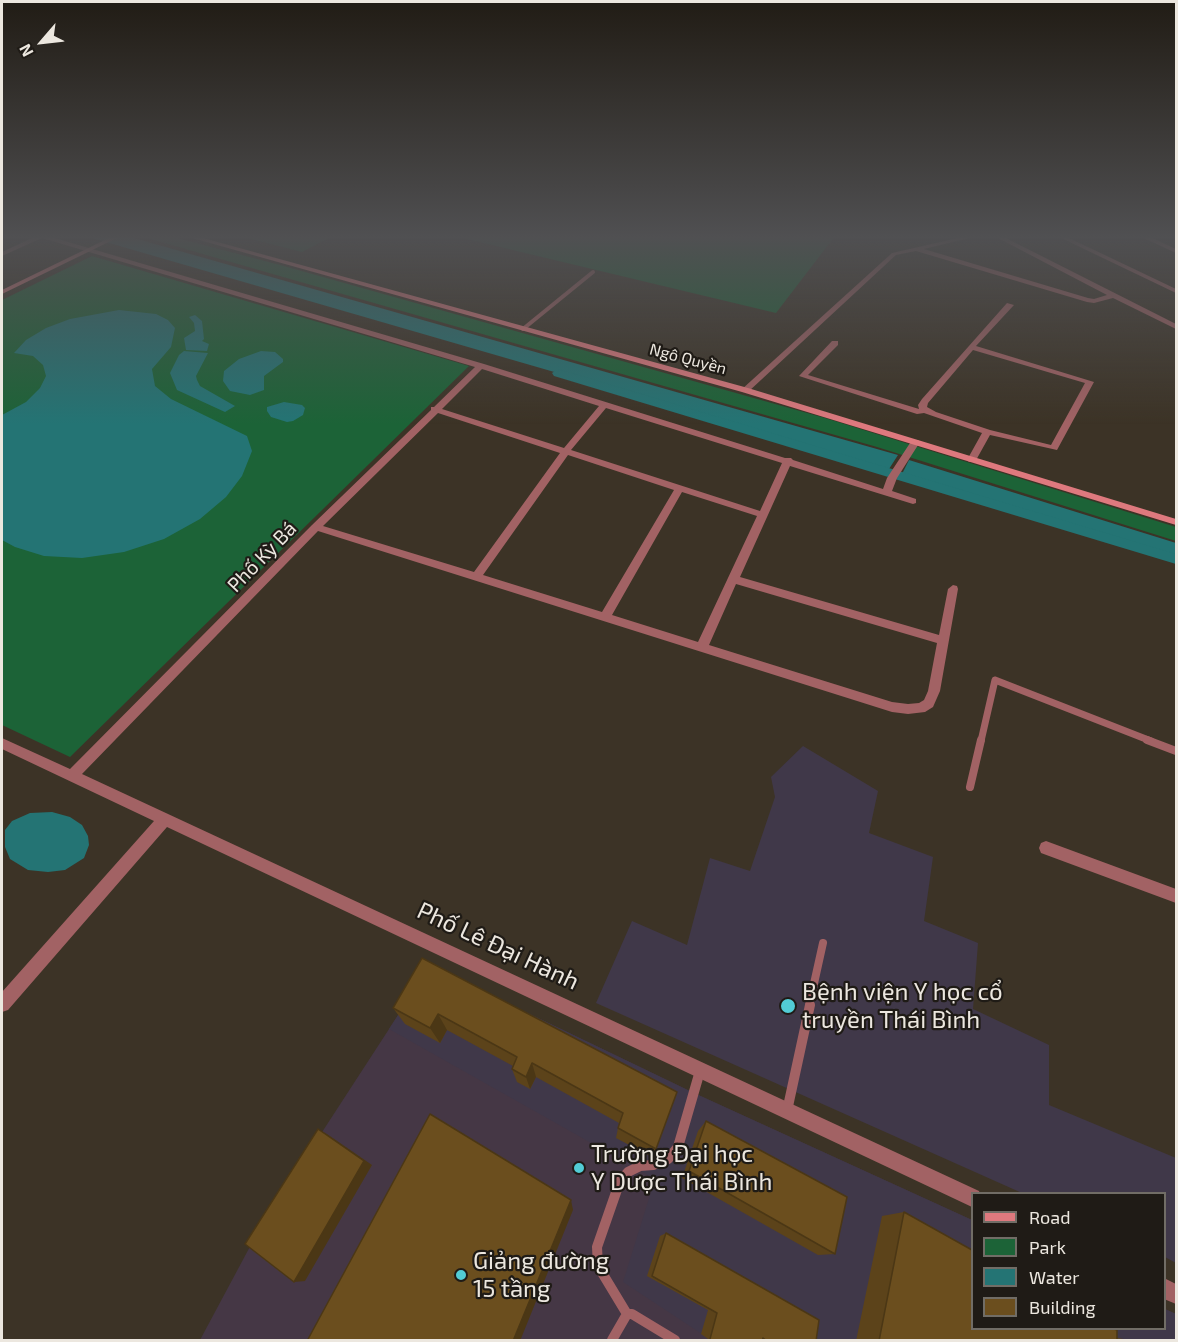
<!DOCTYPE html>
<meta charset="utf-8">
<style>
body{margin:0}
#map{position:relative;width:1178px;height:1342px;overflow:hidden;background:#3c3326;font-family:"Exo 2",sans-serif}
canvas{display:block}
.frame{position:absolute;inset:0;border:3px solid #ece7df;pointer-events:none}
.legend{position:absolute;left:971px;top:1192px;width:195px;height:138px;box-sizing:border-box;background:#1f1b16;border:2px solid #716d66;margin:0;padding:8px 10px;list-style:none;font-size:18px;color:#ece7df}
.legend li{display:flex;align-items:center;gap:12px;height:30px}
.legend b{width:30px;border:2px solid #716d66}
.north{position:absolute;left:12px;top:12px;width:60px;height:60px;-webkit-text-stroke:4px #1f1b16;paint-order:stroke;rotate:242deg;font-size:16px;font-weight:700;line-height:24px;text-align:center;color:#ece7df}
.north::after{content:'';display:block;margin:auto;width:21px;height:27px;background:#ece7df;clip-path:polygon(50% 0,100% 100%,50% 72%,0 100%)}
</style>
<div id="map">
<canvas width="1178" height="1342"></canvas>
<div class="frame"></div>
<ul class="legend">
<li><b style="height:8px;background:#de797e"></b>Road</li>
<li><b style="height:16px;background:#1c6337"></b>Park</li>
<li><b style="height:16px;background:#247474"></b>Water</li>
<li><b style="height:16px;background:#6b4e1e"></b>Building</li>
</ul>
<div class="north">N</div>
</div>
<script>
const g = document.querySelector('canvas').getContext('2d');
g.lineJoin = 'round';
function paint(path, color) {
  g.fillStyle = color;
  g.fill(path, 'evenodd');
}
function poly(rows) {
  const path = new Path2D();
  for (const r of rows) {
    path.moveTo(r[0], r[1]);
    for (let i = 2; i < r.length; i += 2) path.lineTo(r[i], r[i + 1]);
  }
  return path;
}
function strokePath(path, color, width, dash) {
  g.strokeStyle = color;
  g.lineWidth = width;
  g.lineCap = dash ? 'butt' : 'round';
  g.setLineDash(dash || []);
  g.stroke(path);
}
function write(font, color, halo, rows, align = 'center') {
  g.font = font + ' "Exo 2",sans-serif';
  g.lineWidth = 4.5;
  g.setLineDash([]);
  g.textBaseline = 'middle';
  g.strokeStyle = halo;
  g.fillStyle = color;
  for (const [text, x, y, turn = 0] of rows) {
    g.save();
    g.translate(x, y);
    g.rotate((+turn || 0) * Math.PI / 180);
    g.textAlign = isNaN(turn) ? turn : align;
    if (halo) g.strokeText(text, 0, 0);
    g.fillText(text, 0, 0);
    g.restore();
  }
}
paint(poly([
 [430,966,694,1093,972,1220,972,1328,1164,1328,1165,1309,1176,1314,1176,1340,200,1340,261,1226]
]), '#453745');
paint(poly([
 [803,746,878,791,869,833,933,857,924,921,978,943,973,1009,1049,1045,1049,1105,1176,1158,1176,1263,1165,1257,1164,1194,1022,1193,596,1003,632,921,687,945,710,858,750,871,775,797,771,777],
 [430,966,694,1093,972,1220,972,1328,1164,1328,1165,1309,1176,1314,1176,1340,711,1340,623,1282,655,1179,389,1029]
]), '#403849');
paint(poly([
 [140,236,170,236,284,266,825,418,1176,527,1176,541,877,447],
 [239,236,333,236,302,252],
 [454,236,835,236,776,313],
 [92,256,469,366,70,757,2,725,2,300]
]), '#1c6337');
paint(poly([
 [85,236,127,236,898,455,889,469],
 [119,310,156,314,168,320,175,328,171,347,152,369,155,386,171,399,247,436,252,451,242,476,226,497,200,519,164,539,124,552,82,558,44,556,15,547,2,540,2,415,26,402,40,388,46,376,43,365,33,356,14,353,26,340,46,328,70,319],
 [195,315,202,321,204,339,202,341,209,344,207,351,186,350,184,338,195,331,194,323,189,317],
 [184,351,208,353,196,376,197,380,200,386,235,406,225,412,177,390,170,373,179,355],
 [261,351,275,352,283,359,283,362,264,376,264,390,250,395,230,391,223,381,224,371,239,359],
 [284,402,302,405,305,408,303,415,293,421,287,422,271,417,267,411,267,407],
 [909,460,1176,543,1176,559,901,476],
 [52,812,70,817,82,825,88,836,89,845,84,858,65,870,48,872,28,870,10,859,5,847,5,830,12,821,30,813]
]), '#247474');
paint(poly([
 [558,369,1176,554,1176,564,554,376,552,373,558,369]
]), '#247474');
strokePath(poly([
 [523,329,593,272]
]), '#a26264', 4);
strokePath(poly([
 [981,741,995,680,1151,741]
]), '#a26264', 7);
strokePath(poly([
 [1147,740,1176,751],
 [970,787,981,740],
 [809,1006,823,943]
]), '#a26264', 8);
strokePath(poly([
 [787,1111,810,1005],
 [627,1314,598,1266,597,1247,620,1181,628,1172,640,1166,653,1165,668,1159,678,1147,700,1071],
 [612,1340,627,1314,632,1314,675,1340]
]), '#a26264', 10);
paint(poly([
 [36,236,48,236,484,364,785,458,791,458,793,460,883,489,887,478,912,440,918,440,920,442,897,478,892,491,916,499,916,503,913,504,790,466,740,577,939,635,948,589,953,585,957,586,958,589,940,691,933,707,925,712,908,714,892,712,318,531,82,774,979,1191,980,1194,972,1194,972,1207,167,827,8,1010,2,1012,2,992,154,821,2,749,2,738,70,769,312,525,431,410,431,407,434,407,475,367,42,238,2,256,2,252,36,236],
 [482,369,599,406,564,448,442,409,482,369],
 [606,408,782,463,760,511,571,450,606,408],
 [438,413,560,453,474,572,323,526,438,413],
 [568,455,674,490,602,612,483,575,568,455],
 [682,492,757,516,698,642,612,615,682,492],
 [736,584,937,643,928,691,924,700,919,703,908,704,892,702,709,645,736,584],
 [966,236,978,236,924,249,1088,298,1094,299,1107,295,994,236,1002,236,1176,324,1176,329,1113,298,1094,303,1087,302,916,251,896,255,748,392,741,390,892,253,966,236],
 [1057,236,1065,236,1176,289,1176,293,1057,236],
 [1139,236,1148,236,1176,249,1176,253,1139,236],
 [1007,303,1014,305,976,346,1094,382,1057,450,990,435,975,462,969,462,967,460,982,433,924,413,917,414,799,376,832,341,838,341,838,345,808,375,919,409,918,405,922,399,1007,303],
 [973,350,1085,383,1051,445,990,430,936,412,927,407,928,403,973,350],
 [1046,841,1176,889,1176,903,1041,853,1039,848,1041,843,1046,841],
 [1164,1278,1176,1284,1176,1304,1164,1299,1164,1278]
]), '#a26264');
paint(poly([
 [113,236,121,236,2,294,2,290,113,236],
 [185,236,196,236,748,388,1176,519,1176,525,742,392,185,236]
]), '#de797e');
paint(poly([
 [422,958,677,1092,656,1149,652,1157,616,1138,619,1123,536,1077,530,1089,517,1082,512,1069,513,1066,447,1030,440,1043,405,1024,393,1008],
 [706,1121,835,1254,818,1255,682,1178,698,1131],
 [904,1212,1117,1338,1136,1341,856,1341,882,1216],
 [666,1233,816,1341,711,1341,701,1334,708,1310,647,1276,660,1236]
]), '#5c431a');
paint(poly([
 [438,1014,447,1030,440,1043,430,1028],
 [532,1063,536,1077,530,1089,526,1077],
 [318,1129,327,1134,372,1165,305,1281,294,1282],
 [571,1200,573,1210,520,1341,513,1341]
]), '#4b3715');
const building = poly([
 [422,958,677,1092,656,1149,618,1128,623,1113,532,1063,526,1077,512,1069,517,1057,438,1014,430,1028,393,1008,422,958],
 [430,1114,571,1200,513,1341,307,1341,430,1114],
 [706,1121,847,1197,835,1254,689,1171,706,1121],
 [318,1129,364,1161,294,1282,245,1244,318,1129],
 [904,1212,972,1250,972,1329,1114,1329,1117,1330,1117,1341,879,1341,904,1212],
 [666,1233,819,1320,816,1341,767,1341,763,1338,762,1341,712,1341,710,1339,717,1313,652,1276,666,1233]
]);
paint(building, '#6b4e1e');
strokePath(building, '#4b3715', 1.5);
const sky = g.createLinearGradient(0, 0, 0, 424);
sky.addColorStop(0, '#211c15');
sky.addColorStop(0.56, '#505052');
sky.addColorStop(1, '#50505200');
g.fillStyle = sky;
g.fillRect(0, 0, 1178, 424);
for (const [x, y, r, color] of [
 [788,1006,8,"#52ccd5"],
 [579,1168,6,"#52ccd5"],
 [461,1275,6,"#52ccd5"]
]) {
  const dot = new Path2D();
  dot.arc(x, y, r, 0, 2 * Math.PI);
  g.fillStyle = color;
  g.fill(dot);
  strokePath(dot, '#1f1b16', 2);
}
write('16px', '#ece7df', '#1f1b16', [
 ["Ngô Quyền",688,359,15]
]);
write('20px', '#ece7df', '#1f1b16', [
 ["Phố Kỳ Bá",262,557,-46]
]);
write('24px', '#ece7df', '#1f1b16', [
 ["Phố Lê Đại Hành",498,946,25]
]);
write('24px', '#ece7df', '#1f1b16', [
 ["Bệnh viện Y học cổ",802,992],
 ["truyền Thái Bình",802,1020],
 ["Trường Đại học",591,1154],
 ["Y Dược Thái Bình",591,1182],
 ["Giảng đường",473,1261],
 ["15 tầng",473,1289]
], 'left');
</script>
